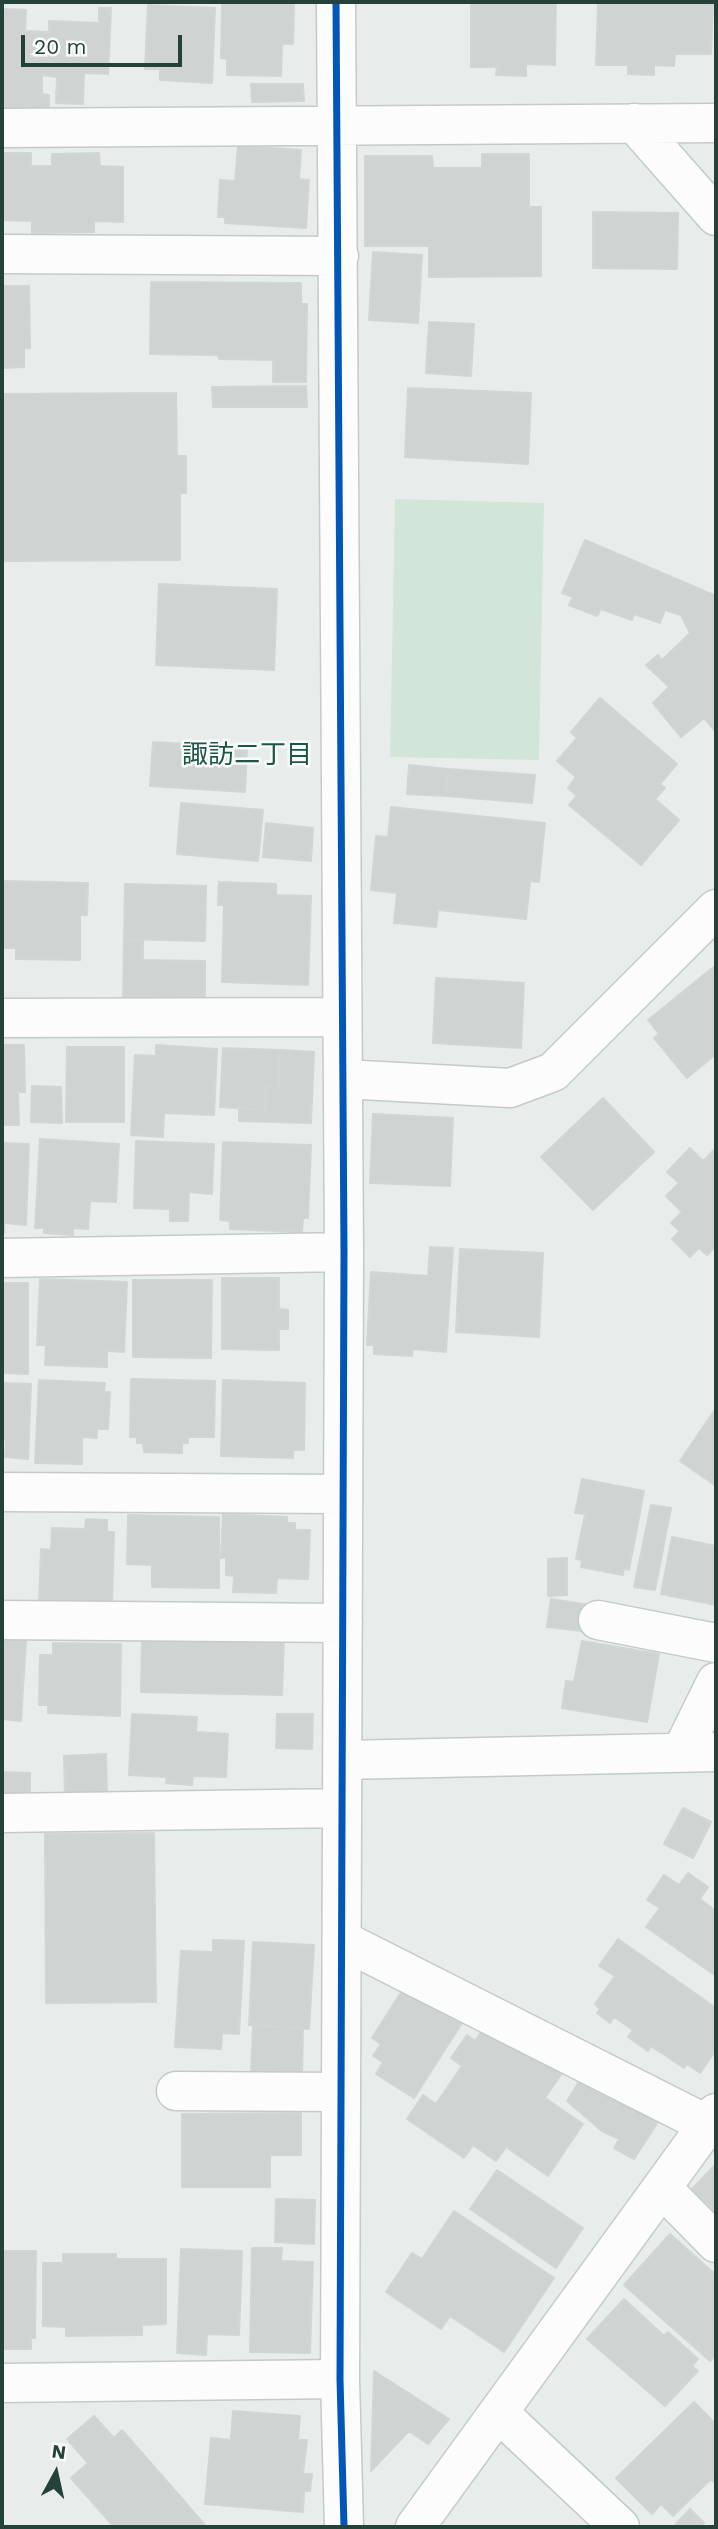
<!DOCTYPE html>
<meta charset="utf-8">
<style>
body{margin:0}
#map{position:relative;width:718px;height:2529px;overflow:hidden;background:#e8edeb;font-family:"Work Sans",sans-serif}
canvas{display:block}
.frame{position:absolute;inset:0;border:4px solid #24423a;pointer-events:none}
.north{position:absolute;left:21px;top:2438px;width:70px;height:70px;-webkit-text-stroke:5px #f7fbf9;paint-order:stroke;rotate:8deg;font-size:19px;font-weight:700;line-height:28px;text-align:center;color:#24423a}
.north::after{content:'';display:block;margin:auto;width:24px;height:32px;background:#24423a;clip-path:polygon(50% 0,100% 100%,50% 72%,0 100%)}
.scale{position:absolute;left:21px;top:35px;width:161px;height:32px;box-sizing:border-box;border:4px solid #24423a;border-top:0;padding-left:9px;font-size:21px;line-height:24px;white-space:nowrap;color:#24423a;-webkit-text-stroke:5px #f7fbf9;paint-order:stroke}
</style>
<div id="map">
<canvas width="718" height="2529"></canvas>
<div class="frame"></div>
<div class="north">N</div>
<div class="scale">20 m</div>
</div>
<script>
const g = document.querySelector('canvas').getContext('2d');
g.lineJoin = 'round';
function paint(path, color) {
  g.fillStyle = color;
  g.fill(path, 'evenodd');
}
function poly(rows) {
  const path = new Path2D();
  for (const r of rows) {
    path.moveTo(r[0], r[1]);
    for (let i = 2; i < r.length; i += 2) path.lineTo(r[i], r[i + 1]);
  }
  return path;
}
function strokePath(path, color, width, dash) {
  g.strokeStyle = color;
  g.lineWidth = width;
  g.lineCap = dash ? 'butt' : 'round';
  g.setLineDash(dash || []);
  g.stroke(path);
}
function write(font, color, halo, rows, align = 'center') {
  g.font = font + ' "Work Sans","Noto Sans JP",sans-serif';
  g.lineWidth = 5;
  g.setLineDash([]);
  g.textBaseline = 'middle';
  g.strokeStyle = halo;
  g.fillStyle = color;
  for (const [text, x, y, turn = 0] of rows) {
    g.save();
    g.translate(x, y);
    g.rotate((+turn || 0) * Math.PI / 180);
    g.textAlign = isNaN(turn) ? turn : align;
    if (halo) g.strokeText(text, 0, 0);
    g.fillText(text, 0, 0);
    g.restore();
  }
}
paint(poly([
 [395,499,544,503,539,760,390,757]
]), '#d1e6d8');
const building = poly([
 [222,2,294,2,293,44,282,44,281,76,227,75,227,59,221,58,222,2],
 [471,2,556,2,555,65,526,64,526,76,496,75,497,67,471,67,471,2],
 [598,2,713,2,711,54,675,54,674,66,654,65,654,75,628,74,628,65,596,65,598,2],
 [148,5,215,8,212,83,160,80,160,69,145,69,148,5],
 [99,8,111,8,108,74,84,73,83,104,56,103,57,77,42,75,42,94,49,95,49,109,2,108,2,9,26,10,25,31,49,32,49,21,99,23,99,8],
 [251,84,303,84,304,101,252,102,251,84],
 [238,146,301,150,299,179,309,180,306,228,225,223,225,217,218,217,220,180,235,181,238,146],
 [2,153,31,153,31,166,52,166,52,154,99,153,100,166,123,167,123,222,94,221,94,232,32,233,32,221,2,220,2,153],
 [482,154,529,154,529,207,541,207,541,276,429,277,429,246,365,246,365,156,432,156,433,168,482,168,482,154],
 [593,212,678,213,677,269,593,268,593,212],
 [373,252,422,255,418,323,369,320,373,252],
 [151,282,301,283,301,304,307,304,306,382,273,382,273,360,219,359,218,355,150,354,151,282],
 [2,286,29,286,30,348,24,348,24,367,2,368,2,286],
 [429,322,474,324,471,376,426,373,429,322],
 [306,386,307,407,213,407,212,387,306,386],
 [408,388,531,393,528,464,405,457,408,388],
 [176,393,177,456,186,456,186,493,180,493,180,560,2,561,2,394,176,393],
 [585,540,716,596,715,731,704,718,681,737,653,703,669,687,646,665,658,655,662,660,690,633,681,615,665,610,660,623,634,614,632,620,601,609,597,616,569,605,573,597,562,593,585,540],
 [159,584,277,589,274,670,156,665,159,584],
 [600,698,677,764,660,784,665,788,655,799,679,820,641,865,569,805,577,796,568,788,576,777,557,761,577,738,571,732,600,698],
 [153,742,247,748,245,792,150,786,153,742],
 [409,765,448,769,446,796,407,794,409,765],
 [448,769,535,775,532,803,446,796,448,769],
 [181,803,263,810,258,861,177,854,181,803],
 [391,807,545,823,539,882,530,881,526,919,438,910,436,927,394,923,397,893,371,890,376,836,388,837,391,807],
 [266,823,313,828,311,861,263,857,266,823],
 [2,881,88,883,87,915,80,915,80,960,16,959,16,948,2,948,2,881],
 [219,882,276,884,276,895,311,896,308,985,222,982,224,905,218,905,219,882],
 [125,884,206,886,205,941,124,939,125,884],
 [124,939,143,939,143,960,205,961,205,1002,123,1001,124,939],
 [716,965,716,1054,687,1078,654,1038,659,1034,648,1020,716,965],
 [436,978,524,983,521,1048,433,1043,436,978],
 [2,1045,24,1045,25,1092,18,1092,19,1125,2,1125,2,1045],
 [156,1045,217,1049,214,1115,164,1113,163,1137,131,1135,135,1055,156,1056,156,1045],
 [67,1047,124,1047,124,1122,66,1122,67,1047],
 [223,1048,280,1050,279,1088,266,1087,265,1110,220,1107,223,1048],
 [280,1050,314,1052,311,1123,239,1121,239,1108,265,1110,266,1087,279,1088,280,1050],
 [32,1086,61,1087,62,1123,31,1122,32,1086],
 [603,1098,654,1152,593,1210,541,1157,603,1098],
 [373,1114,453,1118,450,1186,370,1183,373,1114],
 [40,1139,119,1144,116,1202,90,1201,88,1229,73,1228,73,1235,44,1233,44,1228,35,1228,40,1139],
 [136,1141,214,1144,212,1194,189,1192,188,1221,170,1221,170,1209,134,1208,136,1141],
 [223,1142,311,1145,308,1218,303,1218,302,1232,230,1229,230,1221,220,1220,223,1142],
 [2,1143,29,1144,26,1225,4,1223,4,1233,2,1233,2,1143],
 [690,1148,703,1161,716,1148,716,1246,707,1255,699,1248,690,1257,672,1239,680,1231,671,1223,682,1212,666,1196,679,1183,667,1172,690,1148],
 [430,1247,453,1248,446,1352,413,1349,412,1356,374,1354,374,1345,367,1345,371,1272,428,1276,430,1247],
 [460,1249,543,1253,539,1337,456,1332,460,1249],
 [222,1278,279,1278,279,1309,288,1310,288,1329,279,1329,279,1350,222,1349,222,1278],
 [40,1279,127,1282,124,1352,107,1351,107,1367,45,1365,46,1345,37,1345,40,1279],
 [133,1280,212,1280,211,1358,133,1357,133,1280],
 [2,1283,28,1283,28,1374,2,1373,2,1283],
 [131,1379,215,1381,214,1437,188,1437,188,1443,182,1443,182,1453,144,1452,143,1443,137,1443,137,1437,130,1437,131,1379],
 [39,1380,105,1383,104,1392,110,1392,108,1429,97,1429,97,1438,82,1437,82,1464,35,1463,39,1380],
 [223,1380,305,1383,304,1450,293,1450,293,1458,221,1456,223,1380],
 [2,1383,31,1384,28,1459,5,1457,6,1440,2,1440,2,1383],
 [716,1408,716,1486,680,1461,716,1408],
 [582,1479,644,1491,629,1570,624,1568,623,1575,581,1567,582,1560,576,1559,585,1514,575,1513,582,1479],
 [651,1505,671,1508,655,1590,634,1587,651,1505],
 [223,1514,287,1517,287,1523,295,1523,295,1530,310,1530,308,1579,277,1578,276,1593,233,1592,234,1576,226,1575,226,1557,221,1558,223,1514],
 [128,1515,219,1517,219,1588,152,1587,152,1565,127,1564,128,1515],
 [86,1519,107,1520,107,1532,114,1532,112,1605,39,1602,41,1549,51,1550,52,1528,85,1529,86,1519],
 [672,1537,716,1546,716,1605,661,1594,672,1537],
 [567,1558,567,1595,548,1596,548,1559,567,1558],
 [551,1599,595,1606,591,1632,547,1627,551,1599],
 [142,1635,284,1637,282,1695,141,1692,142,1635],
 [2,1638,26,1640,21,1721,2,1719,2,1638],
 [582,1641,659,1654,647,1722,562,1708,566,1681,574,1682,582,1641],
 [53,1643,121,1644,120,1716,48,1713,48,1705,39,1705,40,1655,53,1655,53,1643],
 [132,1714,197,1717,196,1732,228,1734,226,1777,193,1776,192,1785,166,1783,167,1777,129,1775,132,1714],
 [277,1714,313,1714,312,1749,276,1748,277,1714],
 [106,1754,107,1796,65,1797,64,1756,106,1754],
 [2,1772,30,1773,30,1794,2,1794,2,1772],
 [683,1808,711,1822,693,1858,664,1844,683,1808],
 [154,1833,156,2002,46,2003,45,1834,154,1833],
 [688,1873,708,1887,700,1899,716,1911,716,1976,646,1927,660,1908,647,1900,664,1875,679,1885,688,1873],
 [618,1939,716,2008,716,2050,700,2073,687,2064,684,2068,651,2046,648,2051,628,2037,633,2030,614,2017,610,2023,597,2013,600,2009,595,2004,615,1976,599,1966,618,1939],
 [213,1940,244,1941,239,2034,222,2033,221,2049,175,2047,181,1951,213,1952,213,1940],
 [253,1942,314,1945,309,2029,249,2025,253,1942],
 [405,1986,462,2023,414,2098,376,2074,383,2062,373,2056,381,2044,372,2038,405,1986],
 [486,2025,564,2070,545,2098,583,2124,548,2176,506,2147,496,2161,473,2145,464,2158,407,2119,423,2095,436,2104,462,2066,451,2058,467,2035,475,2041,486,2025],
 [253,2026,303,2028,302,2074,251,2073,253,2026],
 [583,2075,660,2119,634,2159,614,2148,619,2139,602,2131,567,2101,583,2075],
 [301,2113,301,2155,270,2155,270,2187,182,2187,182,2114,301,2113],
 [716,2164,716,2212,692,2189,716,2164],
 [497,2170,583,2228,556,2268,470,2209,497,2170],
 [276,2199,315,2200,314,2244,275,2242,276,2199],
 [454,2211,554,2278,504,2352,450,2316,441,2329,386,2292,412,2253,422,2259,454,2211],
 [670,2234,716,2275,716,2355,710,2361,624,2285,670,2234],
 [252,2248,282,2248,281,2261,313,2262,310,2353,250,2352,252,2248],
 [181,2249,242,2251,239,2335,207,2334,206,2355,177,2353,181,2249],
 [2,2251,36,2251,35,2338,31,2338,31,2349,2,2349,2,2251],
 [63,2254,116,2254,116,2259,166,2259,166,2324,142,2325,142,2335,66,2336,66,2327,43,2326,43,2263,63,2263,63,2254],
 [624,2299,664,2336,668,2332,698,2359,692,2366,698,2371,665,2406,587,2339,624,2299],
 [374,2371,449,2419,428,2444,409,2431,371,2471,374,2371],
 [694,2402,716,2424,716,2484,711,2479,673,2516,661,2504,652,2514,616,2478,694,2402],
 [233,2411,300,2416,298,2440,307,2440,303,2474,312,2474,310,2491,304,2491,303,2512,205,2504,211,2438,231,2440,233,2411],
 [94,2416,114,2438,122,2430,205,2525,202,2527,114,2527,71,2478,88,2463,67,2439,94,2416],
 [690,2509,704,2523,700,2527,673,2527,690,2509]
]);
paint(building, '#cfd4d2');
strokePath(building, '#d1d6d4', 2);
const minor = poly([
 [336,2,344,1252,340,2379,344,2527],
 [634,123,716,216],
 [2,128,716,123],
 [2,254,339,256],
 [2,1018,342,1017],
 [343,1079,510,1088,553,1072,716,909],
 [2,1258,344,1252],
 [2,1492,343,1494],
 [2,1620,343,1623],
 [598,1620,716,1643],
 [682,1751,716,1682],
 [343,1760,716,1752],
 [2,1813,342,1808],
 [342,1940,708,2125],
 [176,2091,341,2092],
 [663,2189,716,2243],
 [2,2383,340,2379],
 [499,2413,620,2527],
 [415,2527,716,2113]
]);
strokePath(minor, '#c5cac8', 41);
strokePath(minor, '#fcfcfc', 38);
strokePath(poly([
 [336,2,344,1252,340,2379,344,2527]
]), '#0057b8', 7);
write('26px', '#1f5548', '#f7fbf9', [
 ["諏訪二丁目",247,755]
]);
</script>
